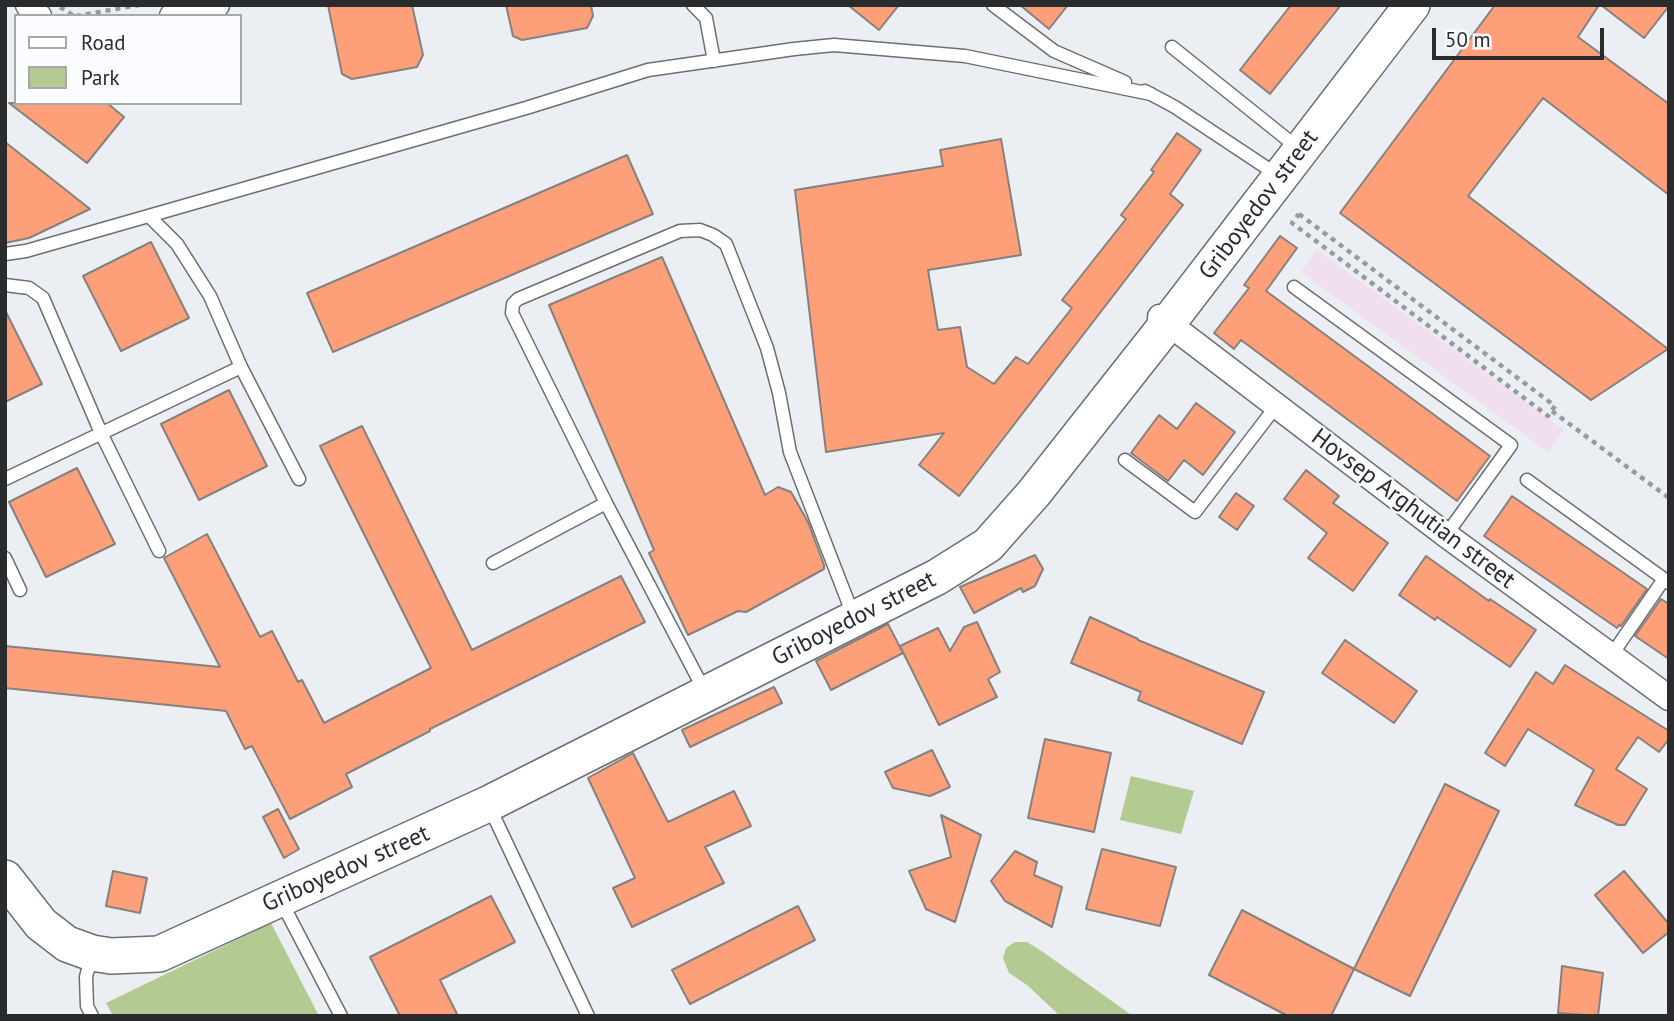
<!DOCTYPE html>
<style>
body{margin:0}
#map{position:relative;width:1674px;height:1021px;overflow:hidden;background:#ebeff4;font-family:"PT Sans",sans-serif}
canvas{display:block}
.frame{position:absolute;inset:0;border:7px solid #292b2c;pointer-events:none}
.legend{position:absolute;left:14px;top:14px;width:228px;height:91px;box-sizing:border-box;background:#fafcff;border:2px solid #a6a8ab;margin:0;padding:9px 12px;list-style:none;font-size:21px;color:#292b2c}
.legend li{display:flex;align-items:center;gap:14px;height:35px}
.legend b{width:35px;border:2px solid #a6a8ab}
.scale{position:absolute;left:1432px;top:28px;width:172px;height:32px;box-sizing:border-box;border:4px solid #292b2c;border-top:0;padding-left:9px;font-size:21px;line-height:24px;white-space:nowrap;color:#292b2c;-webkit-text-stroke:5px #fafcff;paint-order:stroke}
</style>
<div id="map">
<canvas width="1674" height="1021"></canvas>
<div class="frame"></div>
<ul class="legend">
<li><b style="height:9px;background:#fff"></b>Road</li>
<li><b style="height:19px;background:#b3cb93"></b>Park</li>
</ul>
<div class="scale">50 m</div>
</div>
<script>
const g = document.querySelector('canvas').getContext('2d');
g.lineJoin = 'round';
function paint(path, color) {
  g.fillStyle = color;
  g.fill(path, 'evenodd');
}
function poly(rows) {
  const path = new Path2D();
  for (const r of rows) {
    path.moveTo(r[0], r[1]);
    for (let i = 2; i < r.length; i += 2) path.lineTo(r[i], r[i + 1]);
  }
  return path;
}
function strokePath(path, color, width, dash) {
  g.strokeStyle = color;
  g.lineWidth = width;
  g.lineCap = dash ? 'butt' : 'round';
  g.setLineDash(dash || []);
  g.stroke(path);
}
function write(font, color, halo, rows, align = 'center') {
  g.font = font + ' "PT Sans",sans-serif';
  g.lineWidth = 5;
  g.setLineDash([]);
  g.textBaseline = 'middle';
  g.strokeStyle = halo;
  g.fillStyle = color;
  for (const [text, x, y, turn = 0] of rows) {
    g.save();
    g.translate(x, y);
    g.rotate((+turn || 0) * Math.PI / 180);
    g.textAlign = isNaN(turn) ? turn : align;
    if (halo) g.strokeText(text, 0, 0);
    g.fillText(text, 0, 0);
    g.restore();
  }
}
paint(poly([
 [1317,250,1564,430,1548,452,1301,272]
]), '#f1deef');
paint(poly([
 [1131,776,1194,791,1181,834,1120,820],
 [271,923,319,1016,113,1016,106,1003],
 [1015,942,1027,942,1043,952,1133,1016,1060,1016,1027,985,1009,973,1003,958,1006,948]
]), '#b3cb93');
const building = poly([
 [328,5,412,5,423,55,417,67,352,79,342,74,328,5],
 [506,5,591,5,593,16,587,28,522,40,513,36,506,5],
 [848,5,899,5,879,30,848,5],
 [1020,5,1068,5,1049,29,1020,5],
 [1291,5,1341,5,1270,94,1240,70,1291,5],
 [1495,5,1599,5,1578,37,1669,104,1669,195,1543,98,1468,196,1668,349,1591,400,1340,213,1495,5],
 [1601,5,1669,5,1669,6,1644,38,1601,5],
 [9,103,107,103,124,117,87,163,9,103],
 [1177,133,1201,150,1170,194,1183,205,959,496,919,465,944,433,826,452,795,190,943,166,940,150,1001,139,1021,255,928,270,938,330,960,327,967,367,994,384,1016,357,1028,364,1072,308,1062,300,1126,219,1121,215,1154,172,1151,170,1177,133],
 [5,142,90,209,29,238,5,243,5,142],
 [627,155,653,214,333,352,307,293,627,155],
 [1280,236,1297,248,1266,291,1490,456,1457,501,1241,340,1234,349,1214,333,1249,288,1244,285,1280,236],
 [151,242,189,318,121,351,83,276,151,242],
 [662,257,765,495,778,487,791,492,808,522,824,565,824,569,746,612,738,611,688,635,649,553,654,550,549,305,662,257],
 [5,310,42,384,5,402,5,310],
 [229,390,267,466,199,500,161,424,229,390],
 [1196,403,1235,432,1203,475,1184,460,1168,481,1131,453,1159,415,1177,429,1196,403],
 [362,426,472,650,621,576,645,622,430,729,430,731,346,774,352,787,290,819,252,746,245,749,226,711,5,688,5,646,220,667,164,558,207,534,260,637,272,631,298,682,302,680,324,723,431,668,320,446,362,426],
 [77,468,115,544,46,577,9,502,77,468],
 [1306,470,1339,496,1333,503,1388,543,1353,591,1308,558,1327,533,1284,499,1306,470],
 [1236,493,1254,506,1237,530,1219,517,1236,493],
 [1512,496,1647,589,1621,626,1619,625,1617,628,1484,536,1512,496],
 [1035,555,1043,569,1035,586,1023,592,1021,588,974,613,960,587,1035,555],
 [1426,556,1489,601,1490,599,1536,630,1510,667,1437,617,1435,620,1399,595,1426,556],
 [1661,599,1669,604,1669,659,1635,636,1661,599],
 [1090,617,1138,639,1138,640,1264,692,1242,744,1138,700,1141,692,1071,663,1090,617],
 [977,622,1000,672,988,679,997,697,939,725,900,646,938,628,950,651,964,627,977,622],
 [888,624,903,653,831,690,816,661,888,624],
 [1345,640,1417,691,1394,723,1322,673,1345,640],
 [1565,665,1669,731,1669,739,1659,752,1638,737,1616,769,1647,789,1625,825,1618,825,1575,805,1594,770,1528,729,1505,766,1485,753,1536,672,1553,684,1565,665],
 [774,687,782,703,690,747,682,730,774,687],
 [1045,739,1111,753,1094,832,1028,818,1045,739],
 [932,750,950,787,930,796,893,788,885,772,932,750],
 [633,753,668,822,734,791,751,826,705,847,724,883,632,927,613,888,635,878,588,778,633,753],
 [1445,784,1499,811,1410,996,1354,969,1445,784],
 [278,809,299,849,284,858,263,817,278,809],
 [941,815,981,835,955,922,926,909,909,871,951,857,941,815],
 [1102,849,1176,867,1160,926,1086,909,1102,849],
 [1015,851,1037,862,1034,875,1062,887,1052,927,1005,901,991,881,1015,851],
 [113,871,147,878,140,913,106,906,113,871],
 [1624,871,1669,924,1669,932,1643,953,1595,895,1624,871],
 [491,896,515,942,440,980,458,1016,400,1016,370,957,491,896],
 [798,906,815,940,690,1004,672,970,798,906],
 [1242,910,1354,969,1331,1016,1288,1016,1209,975,1242,910],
 [1562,966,1603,973,1598,1016,1558,1013,1562,966]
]);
paint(building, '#fda079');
strokePath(building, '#86817e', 2);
const lane = poly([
 [693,5,706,18,714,61],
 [993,5,1054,51,1125,82],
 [1172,47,1298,148],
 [1145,91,1175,107,1270,170],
 [149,216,177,244,210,296,241,367,299,479],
 [5,254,26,251,526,108,648,70,794,49,834,45,965,56,1151,94],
 [5,285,29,288,43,298,101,433,159,551],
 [1294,287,1511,445,1446,535],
 [1125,460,1195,512,1277,405],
 [5,479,241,367],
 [1527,480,1664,579],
 [5,558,20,590],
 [493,563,606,503],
 [1611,656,1664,579,1669,583],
 [702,686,606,503,512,313,513,304,518,299,680,231,700,230,713,235,726,244,767,348,779,393,790,452,850,607],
 [489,806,588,1016],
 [281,901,341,1016],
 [92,1016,87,1006,86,977,92,954]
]);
const street = poly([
 [28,5,34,13,39,16],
 [172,16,217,5],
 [1160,317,1446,535,1669,698]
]);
const secondary = poly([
 [5,878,41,924,67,944,92,953,111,956,159,954,488,804,937,577,988,545,1034,493,1168,323,1412,5]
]);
strokePath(lane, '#6b6f73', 15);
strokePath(street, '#6b6f73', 27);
strokePath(secondary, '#6b6f73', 38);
strokePath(poly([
 [60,7,74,16],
 [76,16,139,5],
 [1299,214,1555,406,1548,416,1292,223,1299,214],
 [1552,411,1669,498]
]), '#979b9e', 4.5, [5, 5]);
strokePath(lane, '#fff', 12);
strokePath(street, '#fff', 24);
strokePath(secondary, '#fff', 35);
write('24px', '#292b2c', '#fafcff', [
 ["Griboyedov street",1259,205,-53],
 ["Hovsep Arghutian street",1413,509,37],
 ["Griboyedov street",854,619,-27],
 ["Griboyedov street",346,869,-24]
]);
</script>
